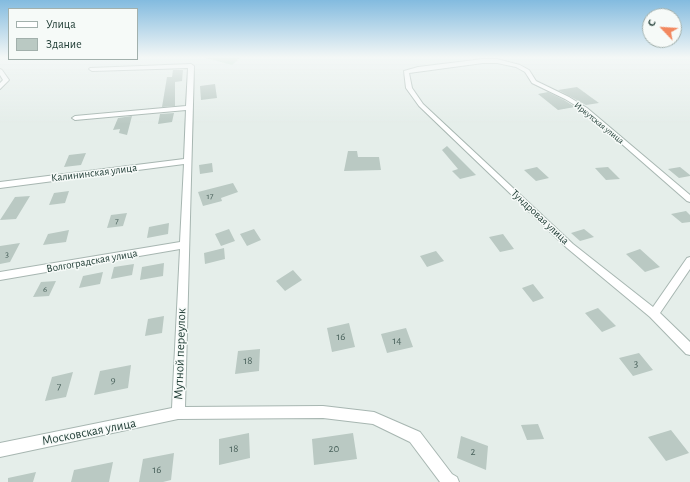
<!DOCTYPE html>
<meta charset="utf-8">
<style>
body{margin:0}
#map{position:relative;width:690px;height:482px;overflow:hidden;background:#e5eeea;font-family:"Alegreya Sans",sans-serif}
canvas{display:block}
.legend{position:absolute;left:8px;top:8px;width:130px;height:52px;box-sizing:border-box;background:#f6faf8;border:1px solid #a2b0ac;margin:0;padding:5px 7px;list-style:none;font-size:12px;color:#244039}
.legend li{display:flex;align-items:center;gap:8px;height:20px}
.legend b{width:20px;border:1px solid #a2b0ac}
.north{position:absolute;left:642px;top:8px;width:40px;height:40px;box-sizing:border-box;background:#f6faf8;border:1px solid #a2b0ac;border-radius:50%;rotate:295deg;font-size:11px;font-weight:700;line-height:16px;text-align:center;color:#244039}
.north::after{content:'';display:block;margin:auto;width:14px;height:18px;background:#f2885f;clip-path:polygon(50% 0,100% 100%,50% 72%,0 100%)}
</style>
<div id="map">
<canvas width="690" height="482"></canvas>
<ul class="legend">
<li><b style="height:5px;background:#fff"></b>Улица</li>
<li><b style="height:11px;background:#bac9c3"></b>Здание</li>
</ul>
<div class="north">С</div>
</div>
<script>
const g = document.querySelector('canvas').getContext('2d');
g.lineJoin = 'round';
function paint(path, color) {
  g.fillStyle = color;
  g.fill(path, 'evenodd');
}
function poly(rows) {
  const path = new Path2D();
  for (const r of rows) {
    path.moveTo(r[0], r[1]);
    for (let i = 2; i < r.length; i += 2) path.lineTo(r[i], r[i + 1]);
  }
  return path;
}
function strokePath(path, color, width, dash) {
  g.strokeStyle = color;
  g.lineWidth = width;
  g.lineCap = dash ? 'butt' : 'round';
  g.setLineDash(dash || []);
  g.stroke(path);
}
function write(font, color, halo, rows, align = 'center') {
  g.font = font + ' "Alegreya Sans",sans-serif';
  g.lineWidth = 3;
  g.setLineDash([]);
  g.textBaseline = 'middle';
  g.strokeStyle = halo;
  g.fillStyle = color;
  for (const [text, x, y, turn = 0] of rows) {
    g.save();
    g.translate(x, y);
    g.rotate((+turn || 0) * Math.PI / 180);
    g.textAlign = isNaN(turn) ? turn : align;
    if (halo) g.strokeText(text, 0, 0);
    g.fillText(text, 0, 0);
    g.restore();
  }
}
paint(poly([
 [202,57,241,57,232,65]
]), '#bedfc8');
paint(poly([
 [173,70,183,70,182,81,175,82,175,106,162,107,167,77,172,77],
 [215,84,217,98,201,100,200,86],
 [577,87,599,103,586,105,558,90],
 [548,92,564,100,575,107,558,110,538,94],
 [174,113,172,122,158,124,160,114],
 [132,116,127,135,119,133,120,129,113,130,118,118],
 [447,146,476,175,460,179,452,171,458,169,442,150],
 [348,151,357,151,358,157,379,157,381,170,344,171],
 [86,153,81,165,64,167,69,155],
 [212,163,213,172,200,174,199,165],
 [537,167,549,178,536,181,524,170],
 [608,167,620,179,606,180,595,168],
 [680,167,690,175,690,176,679,178,668,169],
 [233,183,238,192,221,198,222,201,203,206,198,192],
 [69,191,65,203,49,205,54,193],
 [30,196,16,219,0,220,15,197],
 [686,211,690,215,690,222,682,223,671,214],
 [127,213,123,226,107,228,111,215],
 [169,223,168,234,147,238,149,227],
 [229,229,235,241,221,246,215,234],
 [254,229,261,240,247,246,240,234],
 [584,229,594,237,580,241,571,233],
 [69,230,66,242,43,245,48,234],
 [503,234,514,249,500,252,489,237],
 [20,243,10,262,0,264,0,246],
 [224,248,225,259,205,264,204,253],
 [640,249,660,267,645,272,626,254],
 [436,251,444,261,427,267,420,256],
 [164,263,163,276,140,280,142,267],
 [134,264,132,275,111,279,114,267],
 [293,270,302,280,285,291,276,281],
 [103,272,100,284,79,288,83,276],
 [56,281,49,296,33,297,41,282],
 [533,284,544,298,533,302,522,288],
 [598,308,616,326,602,332,585,313],
 [164,316,162,333,145,336,148,319],
 [349,323,355,347,332,352,327,328],
 [406,328,413,347,387,353,381,334],
 [260,349,259,371,235,374,238,351],
 [639,353,653,370,633,376,619,358],
 [131,365,128,388,94,395,100,371],
 [73,372,66,397,45,401,52,377],
 [538,424,544,439,527,440,521,425],
 [671,430,689,453,666,461,648,437],
 [249,433,250,458,219,465,219,439],
 [353,433,357,459,314,465,312,439],
 [461,436,488,446,486,470,457,458],
 [174,453,171,480,163,482,139,482,143,459],
 [113,462,109,482,71,482,74,470],
 [36,472,33,482,8,482,8,478]
]), '#bac9c3');
const minor = poly([
 [483,59,497,59,520,65,529,70,536,81,569,97,587,108,690,195,690,202,687,201,583,110,565,99,532,83,525,72,516,67,497,63,483,63,409,73,412,88,423,104,573,244,653,307,687,258,690,257,690,269,660,313,690,342,690,355,686,354,650,317,567,248,419,106,406,88,404,71,418,67,483,59],
 [191,64,194,66,185,407,323,406,374,412,420,432,452,474,457,477,459,482,440,482,410,442,373,424,323,418,178,419,0,457,0,443,172,408,180,249,0,280,0,272,180,242,184,164,0,188,0,182,184,159,186,110,75,120,72,118,75,116,186,106,188,68,92,71,89,69,90,68,191,64],
 [0,69,2,70,9,80,0,89,0,83,3,80,0,75,0,69]
]);
strokePath(minor, '#a7b6b1', 2);
paint(minor, '#fff');
const sky = g.createLinearGradient(0, 0, 0, 124);
sky.addColorStop(0, '#83bbdf');
sky.addColorStop(0.46, '#f3f7f6');
sky.addColorStop(1, '#f3f7f600');
g.fillStyle = sky;
g.fillRect(0, 0, 690, 124);
write('9px', '#244039', '#f6faf8', [
 ["Иркутская улица",599,123,39]
]);
write('9px', '#4a625c', null, [
 ["17",210,196],
 ["7",117,221],
 ["3",7,254],
 ["6",45,289]
]);
write('11px', '#244039', '#f6faf8', [
 ["Калининская улица",94,173,-7],
 ["Тундровая улица",540,217,43],
 ["Волгоградская улица",92,261,-10]
]);
write('11px', '#4a625c', null, [
 ["16",341,337],
 ["14",397,341],
 ["18",248,361],
 ["3",636,364],
 ["9",113,380],
 ["7",59,387],
 ["18",234,449],
 ["20",334,449],
 ["2",473,452],
 ["16",157,470]
]);
write('13px', '#244039', '#f6faf8', [
 ["Мутной переулок",180,354,-88],
 ["Московская улица",89,432,-11]
]);
</script>
